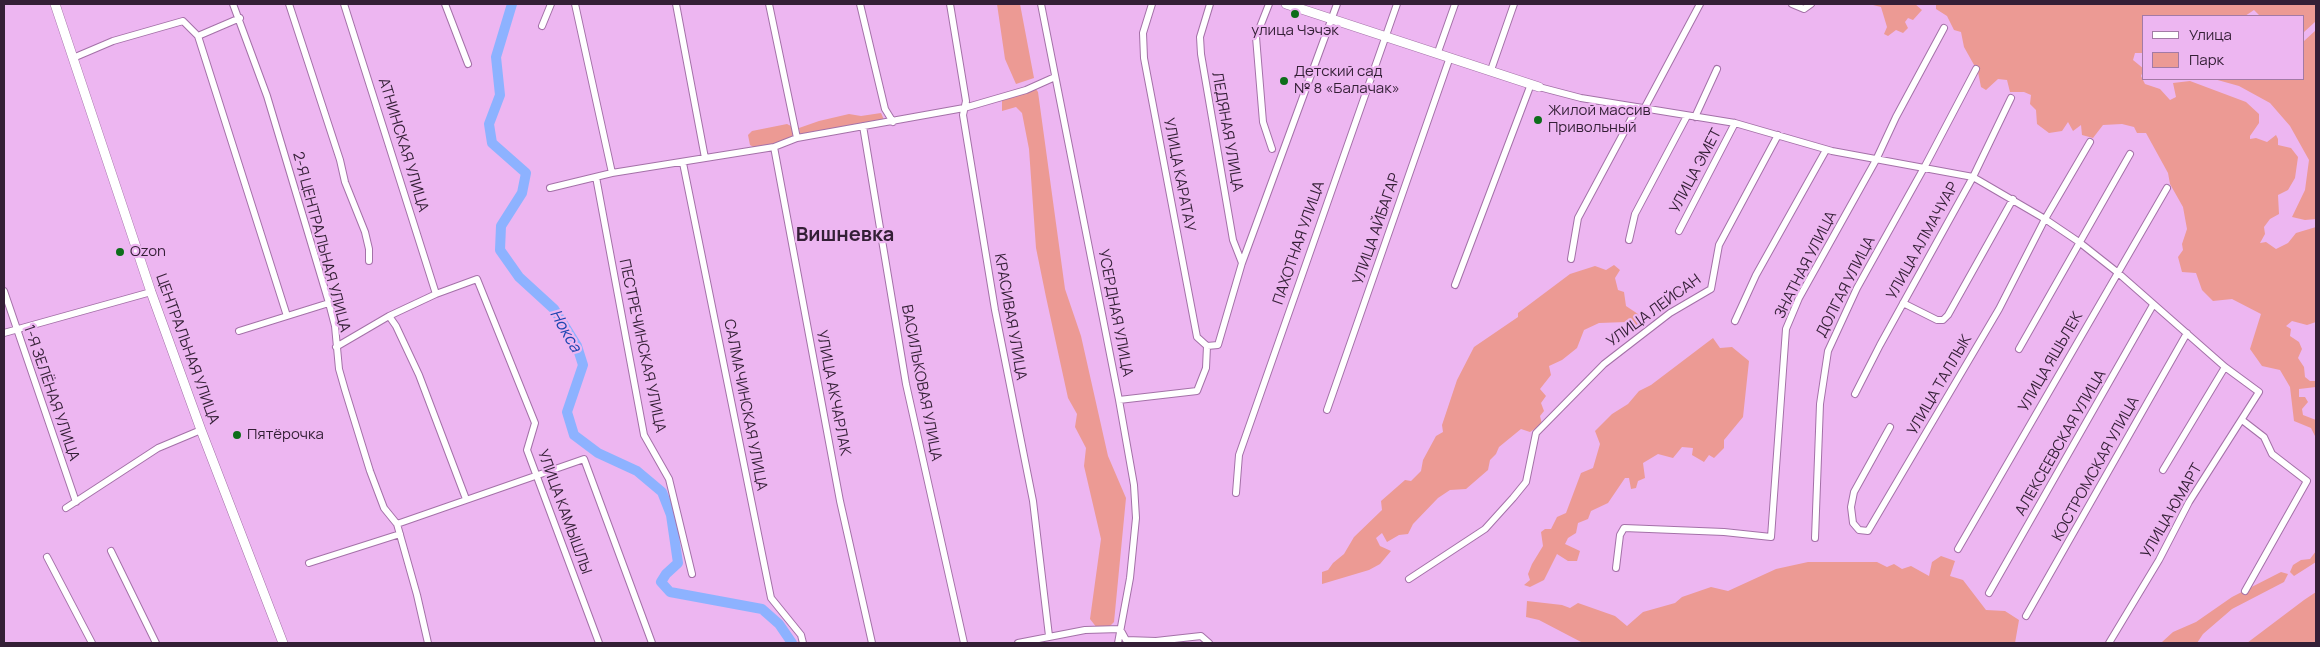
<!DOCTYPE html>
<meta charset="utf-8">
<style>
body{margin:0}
#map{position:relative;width:2320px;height:647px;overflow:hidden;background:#edb6f1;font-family:Manrope,sans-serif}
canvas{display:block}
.frame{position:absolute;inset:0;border:5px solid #341f36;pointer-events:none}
.legend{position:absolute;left:2142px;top:15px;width:162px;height:65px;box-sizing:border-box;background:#edb6f1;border:1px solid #a37aa6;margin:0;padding:6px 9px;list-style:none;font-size:15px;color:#341f36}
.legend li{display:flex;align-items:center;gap:10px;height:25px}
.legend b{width:25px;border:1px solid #a37aa6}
</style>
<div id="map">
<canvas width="2320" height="647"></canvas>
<div class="frame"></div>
<ul class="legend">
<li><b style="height:6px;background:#fff"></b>Улица</li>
<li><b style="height:14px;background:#ec9a94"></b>Парк</li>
</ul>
</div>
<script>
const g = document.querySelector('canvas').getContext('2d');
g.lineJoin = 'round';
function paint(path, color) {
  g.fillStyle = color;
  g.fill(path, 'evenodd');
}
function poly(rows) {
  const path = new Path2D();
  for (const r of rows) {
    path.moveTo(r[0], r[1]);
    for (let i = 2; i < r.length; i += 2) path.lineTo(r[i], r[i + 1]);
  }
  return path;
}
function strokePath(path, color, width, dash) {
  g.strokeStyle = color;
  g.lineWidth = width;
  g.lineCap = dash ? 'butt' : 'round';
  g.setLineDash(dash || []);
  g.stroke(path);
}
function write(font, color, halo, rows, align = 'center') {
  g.font = font + ' Manrope,sans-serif';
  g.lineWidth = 4.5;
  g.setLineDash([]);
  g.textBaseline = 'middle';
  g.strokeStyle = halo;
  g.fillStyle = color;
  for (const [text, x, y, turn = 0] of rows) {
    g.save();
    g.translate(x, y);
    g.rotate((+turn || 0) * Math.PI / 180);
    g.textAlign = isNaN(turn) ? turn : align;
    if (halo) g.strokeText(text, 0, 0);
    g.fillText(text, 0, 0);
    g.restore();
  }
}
paint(poly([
 [997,4,1020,4,1034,78,1016,84,1005,59],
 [1869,4,1915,4,1922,10,1913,20,1908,18,1905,22,1908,28,1903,33,1896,30,1888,36,1884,34,1887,27,1881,7],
 [1936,4,2316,4,2315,22,2304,32,2304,16,2260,16,2254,10,2245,16,2144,16,2144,53,2135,53,2133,60,2144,69,2141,76,2145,84,2160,89,2170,100,2176,97,2173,83,2190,81,2246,102,2259,114,2259,123,2250,136,2250,139,2256,138,2267,142,2276,135,2278,139,2278,145,2291,148,2298,157,2295,178,2288,190,2278,195,2279,214,2270,219,2264,227,2265,234,2260,243,2266,242,2276,249,2288,243,2296,233,2316,227,2316,322,2307,325,2292,321,2286,326,2291,329,2290,336,2299,342,2302,349,2298,358,2304,367,2305,377,2310,381,2316,381,2316,387,2299,389,2299,397,2305,397,2308,402,2302,409,2303,415,2316,420,2316,438,2311,428,2294,421,2290,387,2280,370,2262,366,2250,349,2261,314,2232,299,2213,301,2202,290,2196,273,2182,272,2178,257,2183,250,2182,244,2187,229,2183,207,2170,184,2168,173,2146,133,2137,133,2134,127,2122,124,2103,125,2093,138,2082,135,2081,125,2073,131,2068,122,2062,131,2049,133,2037,124,2036,110,2030,104,2031,95,2024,92,2010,92,2007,80,1998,79,1986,90,1981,87,1978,72,1964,47,1961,32,1954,30,1947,16,1936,9],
 [2316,30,2316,219,2305,220,2292,217,2305,190,2309,160,2290,126,2270,103,2239,86,2214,79,2304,79,2304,41],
 [1033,85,1038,92,1065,289,1081,336,1108,456,1126,498,1114,622,1107,629,1097,628,1090,619,1101,539,1084,466,1086,448,1075,427,1077,414,1068,398,1046,297,1036,248,1029,149,1022,113,1016,107,1002,111,1002,100],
 [881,113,885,122,807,139,800,133,799,128,819,121,849,114,861,116],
 [787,124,793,127,794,136,790,141,755,148,750,145,748,135,752,131],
 [1614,265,1620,270,1615,278,1618,290,1624,292,1626,306,1638,314,1642,323,1631,330,1626,322,1599,323,1584,330,1577,348,1562,360,1549,366,1551,375,1540,389,1546,396,1541,403,1544,411,1540,416,1542,424,1530,432,1521,429,1499,447,1496,454,1490,460,1488,470,1466,489,1450,490,1438,498,1413,524,1408,534,1399,535,1387,542,1382,533,1376,538,1380,546,1391,551,1380,564,1369,570,1322,584,1322,572,1328,570,1333,563,1344,554,1354,537,1382,510,1381,501,1405,480,1411,481,1421,471,1423,460,1436,436,1443,432,1442,425,1457,380,1474,347,1518,317,1518,313,1570,274,1595,266,1606,270],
 [1713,338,1720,348,1732,347,1749,361,1743,417,1724,440,1724,448,1714,458,1709,455,1704,462,1692,455,1693,448,1682,447,1673,458,1658,454,1643,463,1645,478,1638,481,1636,488,1631,489,1629,478,1625,478,1608,503,1591,511,1588,519,1578,523,1576,533,1568,538,1565,544,1580,551,1577,561,1568,561,1557,554,1544,580,1530,587,1524,585,1530,580,1528,574,1532,564,1543,546,1541,532,1545,529,1551,529,1557,517,1566,513,1581,473,1593,468,1600,444,1595,431,1612,414,1628,404,1639,391,1651,385],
 [2316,551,2316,562,2294,576,2290,572,2293,565,2301,560,2310,559],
 [1941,556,1955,561,1950,576,1963,580,1986,610,2005,611,2019,620,2015,643,1583,643,1539,620,1526,617,1527,601,1562,605,1570,608,1578,603,1615,616,1627,626,1643,612,1675,603,1682,597,1711,587,1728,591,1776,569,1808,562,1877,562,1887,567,1894,564,1902,569,1911,566,1929,576,1932,562],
 [2281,572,2288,574,2284,582,2232,609,2203,634,2197,643,2143,643,2162,642,2173,632,2196,622,2232,597],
 [2316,592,2316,643,2247,643,2304,600]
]), '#ec9a94');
strokePath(poly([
 [512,4,496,57,500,95,489,124,492,143,526,173,522,193,501,226,500,250,519,277,554,309,577,346,583,365,567,412,574,435,598,453,637,471,662,492,671,515,678,563,666,574,661,582,670,592,762,609,779,624,792,643]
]), '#8db2ff', 10);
const minor = poly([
 [233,4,267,96,329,303,335,326,339,369,345,390,370,471,384,508,397,524,417,595,428,643],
 [289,4,340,160,345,182,365,232,369,249,369,261],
 [344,4,436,294],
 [445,4,468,64],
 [575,4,612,173],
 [676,4,705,158],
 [769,4,797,138],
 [860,4,885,109,893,122],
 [950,4,966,101,963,115,995,310,1033,501,1049,636],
 [1041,4,1119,400,1134,485,1136,518,1130,578,1118,643],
 [1152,4,1143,33,1144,58,1197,337,1207,346],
 [1210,4,1200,37,1201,54,1233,240,1242,263],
 [1269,4,1256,37,1263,122,1272,149],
 [1792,4,1804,9,1811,4],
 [542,26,551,4],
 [198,36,240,18],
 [1438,52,1455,4],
 [73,58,113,41,183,21,198,36,287,316],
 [1491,70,1514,4],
 [1539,87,1581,98,1735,123,1832,151,1973,177,2045,219,2079,242,2117,272,2225,367,2259,392,2189,502,2159,560,2109,643],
 [1644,109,1700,4],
 [1695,117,1717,69],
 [863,126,906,384,964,643],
 [774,147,840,501,872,643],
 [683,163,771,598,801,635,803,643],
 [596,177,644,435,669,479,692,574],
 [550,188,612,173,774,147,797,138,964,108,1026,90,1055,77],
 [1679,231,1735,123],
 [1629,240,1635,214,1687,116],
 [1571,259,1578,218,1637,108],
 [1455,285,1531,84],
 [4,291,76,502],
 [1903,303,1937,320,1943,320,1948,315,2013,199],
 [389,316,396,326,419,375,466,499],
 [1735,321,1756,275,1826,150],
 [239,331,329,303],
 [4,333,151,292],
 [1207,346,1218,345,1242,263,1337,4],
 [336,347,389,316,436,294,477,279,535,423,527,450,599,643],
 [2019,349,2130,154],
 [1855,394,1880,345,1973,177,2011,98],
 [1119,400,1197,391,1206,368,1207,346],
 [1327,410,1450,57],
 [2242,420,2264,437,2272,454,2307,481,2245,591],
 [1890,427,1854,492,1851,507,1853,523,1859,530,1868,531,1999,309,2045,219,2090,142],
 [2163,470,2225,367],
 [1236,493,1239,455,1397,4],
 [66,508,158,448,201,430],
 [397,524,584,459,652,643],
 [1815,538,1820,404,1828,351,1857,288,1925,166,1976,69],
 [1958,549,2167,188],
 [111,551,156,643],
 [47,557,92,643],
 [309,563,400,534],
 [1616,568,1620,535,1624,528,1724,532,1771,537,1786,329,1799,298,1876,160,1896,117,1944,28],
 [1409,579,1485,529,1513,498,1526,482,1536,433,1604,364,1670,313,1711,289,1719,245,1778,135],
 [1989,593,2153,305],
 [2026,616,2187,333],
 [1018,643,1085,630,1120,629,1126,640,1156,641,1201,636,1209,643]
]);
const tertiary = poly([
 [55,4,151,292,201,430,283,643],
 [1286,4,1539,87]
]);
strokePath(minor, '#a471a8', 8);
strokePath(tertiary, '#a471a8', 10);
strokePath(minor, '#fff', 6);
strokePath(tertiary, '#fff', 9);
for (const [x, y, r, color] of [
 [1295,14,5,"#0d6d1a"],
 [1284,81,5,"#0d6d1a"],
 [1538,120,5,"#0d6d1a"],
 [120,252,5,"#0d6d1a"],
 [237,435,5,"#0d6d1a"]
]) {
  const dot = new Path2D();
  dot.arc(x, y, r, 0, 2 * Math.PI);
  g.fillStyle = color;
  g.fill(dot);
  strokePath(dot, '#edb6f1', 2);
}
write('15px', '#341f36', '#edb6f1', [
 ["улица Чэчэк",1295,31,"center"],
 ["Детский сад",1294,72],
 ["№ 8 «Балачак»",1294,89],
 ["Жилой массив",1548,111],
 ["Привольный",1548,128],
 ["Ozon",130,252],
 ["Пятёрочка",247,435]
], 'left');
write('15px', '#341f36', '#edb6f1', [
 ["ЛЕДЯНАЯ УЛИЦА",1227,132,80],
 ["АТНИНСКАЯ УЛИЦА",403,145,73],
 ["УЛИЦА ЭМЕТ",1696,171,-62],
 ["УЛИЦА КАРАТАУ",1179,175,79],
 ["УЛИЦА АЙБАГАР",1377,229,-71],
 ["УЛИЦА АЛМАЧУАР",1923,241,-61],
 ["2-Я ЦЕНТРАЛЬНАЯ УЛИЦА",321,242,75],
 ["ПАХОТНАЯ УЛИЦА",1299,243,-71],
 ["ЗНАТНАЯ УЛИЦА",1806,265,-63],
 ["ДОЛГАЯ УЛИЦА",1846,287,-63],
 ["УЛИЦА ЛЕЙСАН",1654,311,-36],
 ["УСЕРДНАЯ УЛИЦА",1115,313,79],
 ["КРАСИВАЯ УЛИЦА",1010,317,80],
 ["ПЕСТРЕЧИНСКАЯ УЛИЦА",642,346,78],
 ["ЦЕНТРАЛЬНАЯ УЛИЦА",187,349,70],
 ["УЛИЦА ЯШЬЛЕК",2051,362,-60],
 ["ВАСИЛЬКОВАЯ УЛИЦА",921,383,79],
 ["УЛИЦА ТАЛЛЫК",1940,385,-60],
 ["1-Я ЗЕЛЁНАЯ УЛИЦА",51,393,71],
 ["УЛИЦА АКЧАРЛАК",833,393,79],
 ["САЛМАЧИНСКАЯ УЛИЦА",745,405,79],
 ["АЛЕКСЕЕВСКАЯ УЛИЦА",2061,443,-60],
 ["КОСТРОМСКАЯ УЛИЦА",2096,469,-61],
 ["УЛИЦА ЮМАРТ",2172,511,-60],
 ["УЛИЦА КАМЫШЛЫ",564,512,70]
]);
write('italic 16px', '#1b44b0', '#edb6f1', [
 ["Нокса",565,331,60]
]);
write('bold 20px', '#341f36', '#edb6f1', [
 ["Вишневка",845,235]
]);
</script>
